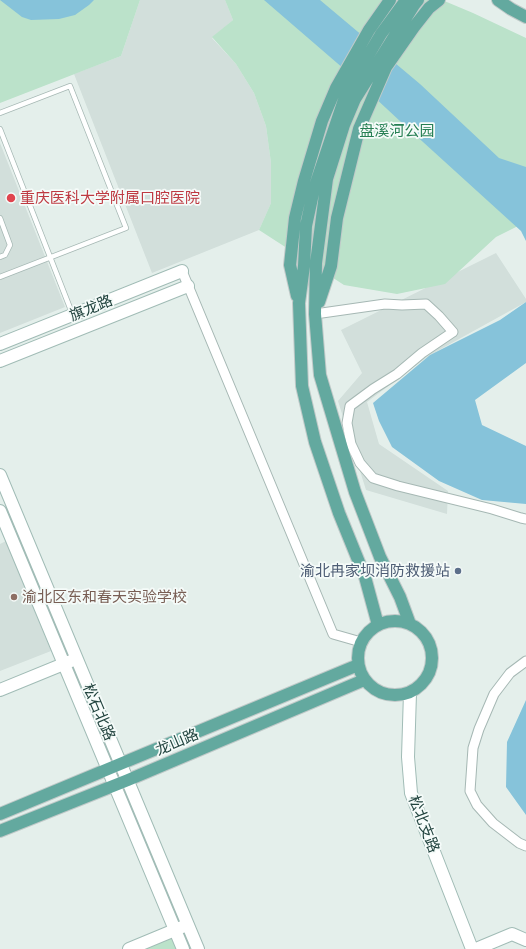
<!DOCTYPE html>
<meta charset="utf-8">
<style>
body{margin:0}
canvas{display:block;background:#e4efeb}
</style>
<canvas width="526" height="949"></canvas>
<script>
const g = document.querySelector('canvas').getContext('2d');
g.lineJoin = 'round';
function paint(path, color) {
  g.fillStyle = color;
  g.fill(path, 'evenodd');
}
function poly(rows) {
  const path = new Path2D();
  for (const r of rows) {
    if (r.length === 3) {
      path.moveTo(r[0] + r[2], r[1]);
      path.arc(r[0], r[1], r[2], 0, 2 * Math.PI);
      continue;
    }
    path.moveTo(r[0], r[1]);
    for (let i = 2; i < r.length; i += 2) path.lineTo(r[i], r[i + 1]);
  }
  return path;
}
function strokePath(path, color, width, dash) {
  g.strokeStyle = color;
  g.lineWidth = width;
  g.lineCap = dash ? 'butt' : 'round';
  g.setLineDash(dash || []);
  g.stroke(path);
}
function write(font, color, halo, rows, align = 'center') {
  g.font = font + ' "Exo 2","Noto Sans SC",sans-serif';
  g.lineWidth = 3.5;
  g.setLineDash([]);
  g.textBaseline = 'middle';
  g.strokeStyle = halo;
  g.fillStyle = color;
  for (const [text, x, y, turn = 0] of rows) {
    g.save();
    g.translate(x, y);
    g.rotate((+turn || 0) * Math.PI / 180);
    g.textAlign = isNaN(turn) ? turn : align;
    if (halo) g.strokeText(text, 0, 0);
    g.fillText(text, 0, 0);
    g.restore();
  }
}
paint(poly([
 [140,0,225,0,233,20,212,38,236,64,254,93,266,126,271,163,271,203,259,230,152,273,74,74,121,56],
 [0,143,65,307,0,333],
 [496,253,526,299,526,302,430,355,367,402,379,444,448,491,447,514,366,490,338,401,362,373,341,330],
 [6,541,51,651,0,671,0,544]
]), '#d2dfdb');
paint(poly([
 [0,0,140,0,121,56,0,103],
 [225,0,442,0,473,13,526,38,526,222,496,237,445,284,397,294,344,285,259,230,271,203,271,163,266,126,254,93,236,64,212,37,233,20],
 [175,935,180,949,141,949]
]), '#bbe2ca');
paint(poly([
 [0,0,94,0,89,5,75,15,59,19,31,20,22,17],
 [264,0,320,0,420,84,499,158,526,167,526,241,521,231,401,122,344,69],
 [526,302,526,363,475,400,482,425,526,446,526,504,482,500,439,481,392,447,379,421,373,403,430,355,500,320],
 [526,700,526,815,506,787,507,742]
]), '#86c3da');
const lane = poly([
 [0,113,70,86,126,228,0,277],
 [0,129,72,313],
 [0,218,10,245,5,255,0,257]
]);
const street = poly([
 [182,271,333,634,361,642],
 [315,314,385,304,402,305,426,304,439,316,453,332,422,353,397,374,373,389,350,406,347,423,351,444,360,463,373,478,398,486,492,509,521,518,526,519],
 [526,661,510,673,494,694,479,729,473,748,470,791,477,805,493,823,519,843,526,846]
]);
const secondary = poly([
 [0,344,182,271],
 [0,361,188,286],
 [0,475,198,949],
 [0,511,183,949],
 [0,690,71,661],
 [410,693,408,757,411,793,472,949],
 [129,949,182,927],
 [476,949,512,934,526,940]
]);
const primary = poly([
 [498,0,511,9,526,17],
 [297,296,290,265,295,218,304,181,322,121,336,88,369,30,390,0],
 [319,302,331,266,337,218,359,129,386,67,414,27,429,8,439,0],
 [395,658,37],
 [410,624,400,597,380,557,355,492,320,375,315,314,316,263,327,179,344,125,355,99,414,5,418,0],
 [378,625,365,577,339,513,315,442,302,386,299,303,304,266,306,226,314,189,347,91,381,34,406,0],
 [0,814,358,665],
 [0,831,128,780,364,680]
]);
strokePath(lane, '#a6b8b4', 6);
strokePath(street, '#a6b8b4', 11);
strokePath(secondary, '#a1bcb6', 14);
strokePath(primary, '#c1cac9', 14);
strokePath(lane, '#fff', 4.5);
strokePath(street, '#fff', 9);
strokePath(secondary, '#fff', 12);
strokePath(primary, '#63a99f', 12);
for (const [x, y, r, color] of [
 [11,198,5,"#e0444e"],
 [458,571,4,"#5c6f8a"],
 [14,597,4,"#8d6e63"]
]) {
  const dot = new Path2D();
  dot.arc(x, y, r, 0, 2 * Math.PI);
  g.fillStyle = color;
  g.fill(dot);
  strokePath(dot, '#f5fbf9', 1.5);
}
write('15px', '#267f53', '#f5fbf9', [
 ["盘溪河公园",397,131]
]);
write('15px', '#be3a42', '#f5fbf9', [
 ["重庆医科大学附属口腔医院",20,198]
], 'left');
write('15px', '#21433e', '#f5fbf9', [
 ["旗龙路",91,308,-22],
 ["松石北路",99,712,67],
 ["龙山路",177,742,-23],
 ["松北支路",424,824,69]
]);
write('15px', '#4e5e75', '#f5fbf9', [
 ["渝北冉家坝消防救援站",450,571]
], 'right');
write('15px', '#785e54', '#f5fbf9', [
 ["渝北区东和春天实验学校",22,597]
], 'left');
</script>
